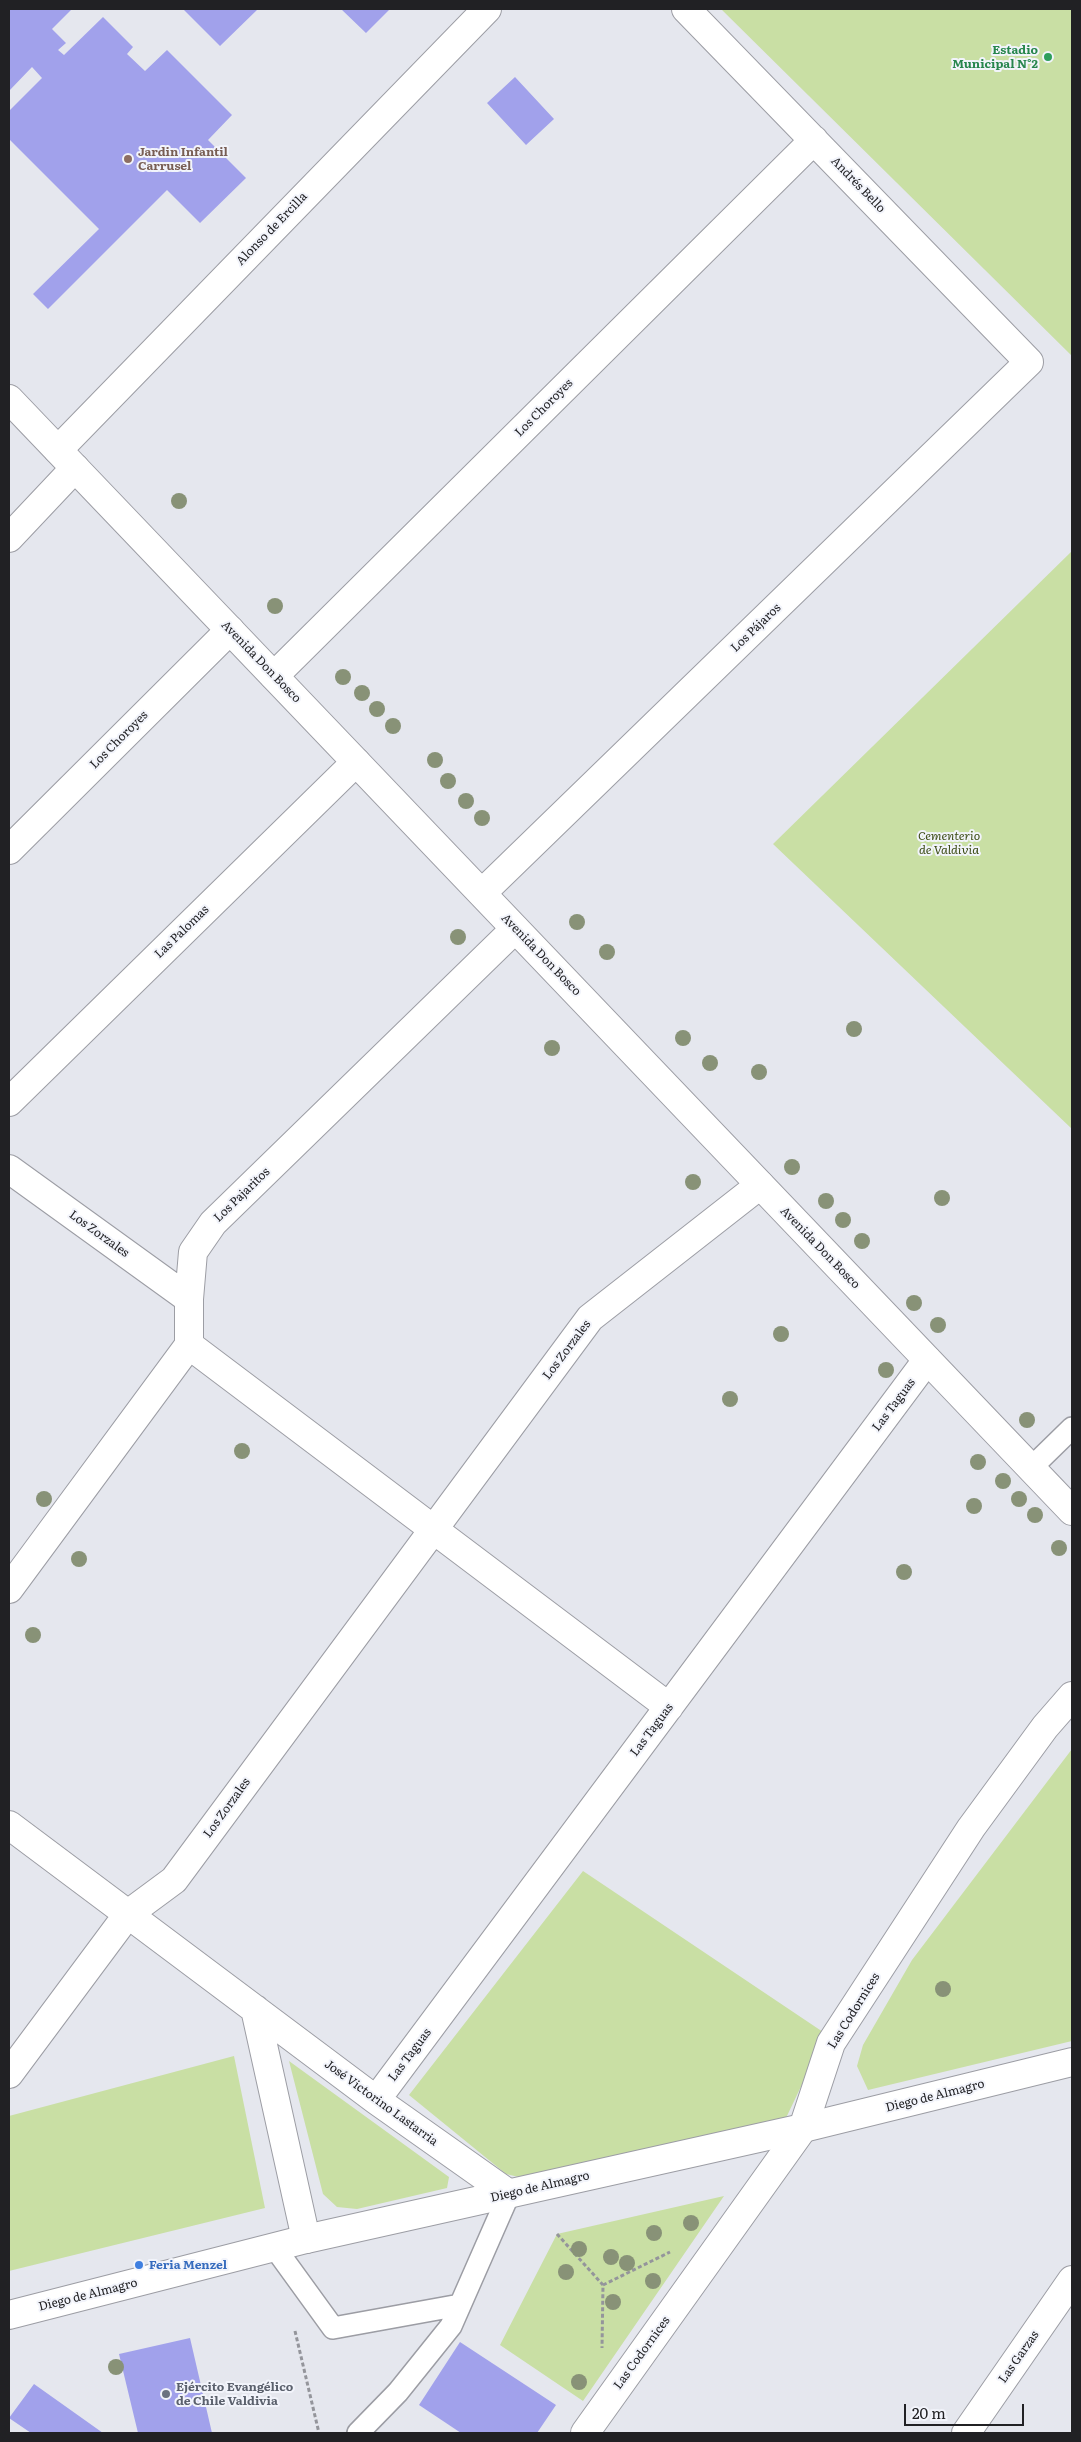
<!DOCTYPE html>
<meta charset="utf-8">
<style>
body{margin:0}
#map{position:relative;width:1081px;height:2442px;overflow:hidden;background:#e5e7ee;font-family:Literata,serif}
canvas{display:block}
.frame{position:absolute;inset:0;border:10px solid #212124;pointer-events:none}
.scale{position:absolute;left:904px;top:2404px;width:120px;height:22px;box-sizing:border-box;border:2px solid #212124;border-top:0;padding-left:6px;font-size:15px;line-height:18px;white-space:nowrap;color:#212124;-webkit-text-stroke:4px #f2f4fb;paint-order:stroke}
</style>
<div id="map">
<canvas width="1081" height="2442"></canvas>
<div class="frame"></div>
<div class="scale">20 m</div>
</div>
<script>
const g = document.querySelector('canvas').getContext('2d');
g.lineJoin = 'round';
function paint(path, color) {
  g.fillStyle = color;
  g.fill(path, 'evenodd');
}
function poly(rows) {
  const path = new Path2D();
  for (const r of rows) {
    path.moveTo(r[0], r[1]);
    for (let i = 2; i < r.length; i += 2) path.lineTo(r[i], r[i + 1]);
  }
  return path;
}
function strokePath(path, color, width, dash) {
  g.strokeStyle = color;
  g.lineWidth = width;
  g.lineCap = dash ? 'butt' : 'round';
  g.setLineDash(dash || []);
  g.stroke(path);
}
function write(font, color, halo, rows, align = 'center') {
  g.font = font + ' Literata,serif';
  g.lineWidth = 4;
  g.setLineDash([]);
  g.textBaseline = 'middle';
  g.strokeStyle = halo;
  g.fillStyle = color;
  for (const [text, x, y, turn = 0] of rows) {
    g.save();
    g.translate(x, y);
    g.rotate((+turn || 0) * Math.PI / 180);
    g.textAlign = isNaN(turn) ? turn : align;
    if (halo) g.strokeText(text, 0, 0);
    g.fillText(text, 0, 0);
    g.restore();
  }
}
paint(poly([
 [721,9,1072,9,1072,356],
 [1072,551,1072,1129,773,844],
 [1072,1749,1072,2041,868,2090,857,2066,863,2045,912,1960],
 [583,1871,826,2034,786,2118,527,2179,506,2174,409,2095],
 [234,2056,265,2208,9,2271,9,2116],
 [289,2061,449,2177,447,2188,357,2209,337,2207,323,2194],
 [724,2196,583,2401,500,2345,557,2234]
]), '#c9dfa4');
paint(poly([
 [9,9,72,9,52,29,66,43,58,50,64,55,103,17,133,47,127,54,145,71,167,50,232,115,208,140,246,178,200,223,167,190,48,309,33,294,99,229,9,139,9,111,42,78,32,67,9,91],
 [183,9,258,9,220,46],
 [341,9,390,9,366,33],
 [515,77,554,119,526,145,487,103],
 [190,2338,212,2433,138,2433,119,2354],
 [460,2342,556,2405,537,2433,461,2433,419,2405],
 [34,2384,103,2433,31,2433,9,2418]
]), '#a1a1eb');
const service = poly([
 [1031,1468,1072,1428],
 [275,2248,333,2328,460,2305],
 [358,2433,398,2392,451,2326,509,2194]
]);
const minor = poly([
 [58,450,487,9],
 [9,538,75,468],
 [274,676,814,140],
 [9,850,230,630],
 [482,893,1029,362,686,9],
 [9,1102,356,762],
 [9,1169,189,1299],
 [189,1345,669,1707],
 [9,1589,189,1345,189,1299,193,1252,213,1223,515,929],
 [9,1825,376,2100,509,2194],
 [255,2009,306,2239],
 [9,2074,128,1914,174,1880,590,1318,760,1185],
 [376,2100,927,1360],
 [585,2433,803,2128,831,2043,971,1828,1045,1727,1072,1696],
 [966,2433,1072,2280]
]);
const tertiary = poly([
 [9,2315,306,2239,803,2128,1072,2062]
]);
const secondary = poly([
 [9,399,1072,1511]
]);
strokePath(service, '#9c9da4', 24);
strokePath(minor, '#9c9da4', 30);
strokePath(tertiary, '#9c9da4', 30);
strokePath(secondary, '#9c9da4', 30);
strokePath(poly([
 [557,2234,603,2285,602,2348],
 [603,2285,670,2252],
 [295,2331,319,2433]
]), '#94959b', 3, [4, 2.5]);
strokePath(service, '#fff', 21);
strokePath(minor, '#fff', 28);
strokePath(tertiary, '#fff', 28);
strokePath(secondary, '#fff', 28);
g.fillStyle = '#889277';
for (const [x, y] of [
 [179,501],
 [275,606],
 [343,677],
 [362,693],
 [377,709],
 [393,726],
 [435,760],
 [448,781],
 [466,801],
 [482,818],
 [577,922],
 [458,937],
 [607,952],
 [854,1029],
 [683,1038],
 [552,1048],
 [710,1063],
 [759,1072],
 [792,1167],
 [693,1182],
 [942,1198],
 [826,1201],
 [843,1220],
 [862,1241],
 [914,1303],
 [938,1325],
 [781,1334],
 [886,1370],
 [730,1399],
 [1027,1420],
 [242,1451],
 [978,1462],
 [1003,1481],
 [44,1499],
 [1019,1499],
 [974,1506],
 [1035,1515],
 [1059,1548],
 [79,1559],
 [904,1572],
 [33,1635],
 [943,1989],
 [691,2223],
 [654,2233],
 [579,2249],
 [611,2257],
 [627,2263],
 [566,2272],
 [653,2281],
 [613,2302],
 [116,2367],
 [579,2382]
]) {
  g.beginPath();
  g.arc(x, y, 8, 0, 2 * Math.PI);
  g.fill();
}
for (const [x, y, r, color] of [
 [1048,57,5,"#2e9e5b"],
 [128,159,5,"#8d6e63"],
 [139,2265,5,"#3f7fe0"],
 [166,2394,5,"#6b7280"]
]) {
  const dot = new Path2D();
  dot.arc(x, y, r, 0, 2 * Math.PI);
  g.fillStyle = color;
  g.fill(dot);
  strokePath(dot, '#f2f4fb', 2);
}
write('bold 12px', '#27864d', '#f2f4fb', [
 ["Estadio",1038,50],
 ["Municipal N°2",1038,64]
], 'right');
write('bold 12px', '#785e54', '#f2f4fb', [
 ["Jardin Infantil",138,152],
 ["Carrusel",138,166]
], 'left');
write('12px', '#212124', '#f2f4fb', [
 ["Andrés Bello",858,185,46],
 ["Alonso de Ercilla",272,229,-46],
 ["Los Choroyes",544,408,-45],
 ["Los Pájaros",756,628,-44],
 ["Avenida Don Bosco",261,662,46],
 ["Los Choroyes",119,740,-45],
 ["Las Palomas",182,932,-44],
 ["Avenida Don Bosco",541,955,46],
 ["Los Pajaritos",242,1195,-44],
 ["Los Zorzales",99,1234,36],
 ["Avenida Don Bosco",820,1248,46],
 ["Los Zorzales",567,1350,-53],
 ["Las Taguas",894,1405,-53],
 ["Las Taguas",652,1730,-53],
 ["Los Zorzales",227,1808,-54],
 ["Las Codornices",854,2011,-58],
 ["Las Taguas",410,2055,-53],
 ["Diego de Almagro",935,2096,-14],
 ["José Victorino Lastarria",381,2103,36],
 ["Diego de Almagro",540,2187,-13],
 ["Diego de Almagro",88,2295,-14],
 ["Las Codornices",642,2353,-54],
 ["Las Garzas",1019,2357,-55]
]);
write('italic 12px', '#3c4c15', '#f2f4fb', [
 ["Cementerio",949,836],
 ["de Valdivia",949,850]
]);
write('bold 12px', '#366cbe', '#f2f4fb', [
 ["Feria Menzel",149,2265]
], 'left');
write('bold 12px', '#5b616d', '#f2f4fb', [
 ["Ejército Evangélico",176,2387],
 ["de Chile Valdivia",176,2401]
], 'left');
</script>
